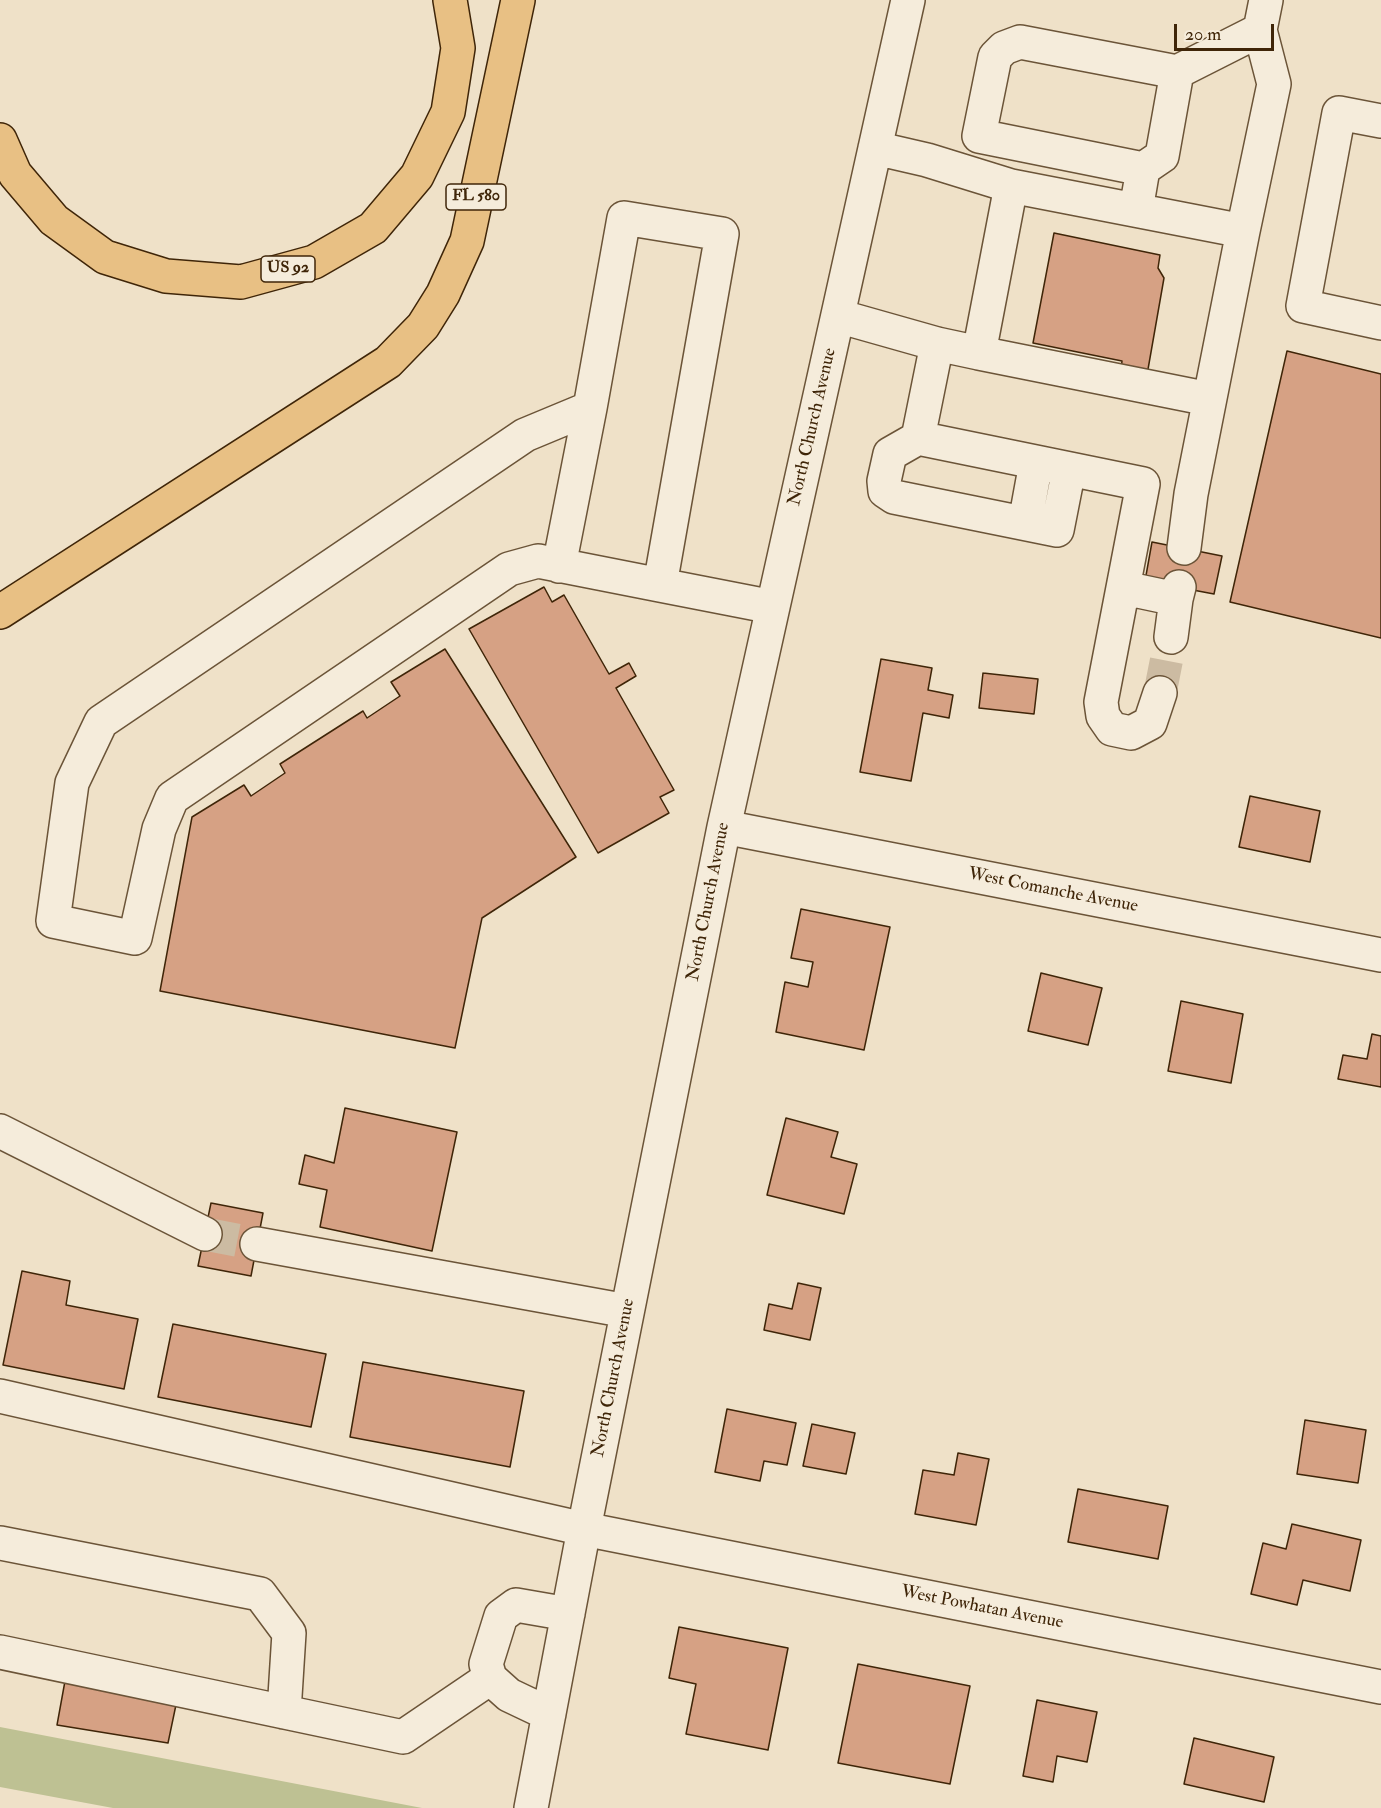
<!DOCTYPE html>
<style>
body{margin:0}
#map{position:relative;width:1381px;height:1808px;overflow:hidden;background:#efe1c8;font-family:"IM FELL Double Pica",serif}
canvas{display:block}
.scale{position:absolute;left:1174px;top:24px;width:100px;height:27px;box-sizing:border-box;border:3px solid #3f2508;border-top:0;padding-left:8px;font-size:18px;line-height:21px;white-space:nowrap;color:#3f2508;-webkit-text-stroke:4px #f5ecdb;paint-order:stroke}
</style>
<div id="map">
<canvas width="1381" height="1808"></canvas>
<div class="scale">20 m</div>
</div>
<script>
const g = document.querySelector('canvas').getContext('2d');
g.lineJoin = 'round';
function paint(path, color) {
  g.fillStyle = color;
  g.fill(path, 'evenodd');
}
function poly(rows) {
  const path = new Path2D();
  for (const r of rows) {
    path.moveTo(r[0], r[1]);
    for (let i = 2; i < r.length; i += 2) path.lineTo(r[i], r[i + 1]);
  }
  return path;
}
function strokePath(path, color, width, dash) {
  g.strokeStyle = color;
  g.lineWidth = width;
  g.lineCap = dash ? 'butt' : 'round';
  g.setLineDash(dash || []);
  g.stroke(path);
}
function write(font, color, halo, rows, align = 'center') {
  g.font = font + ' "IM FELL Double Pica",serif';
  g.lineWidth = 6;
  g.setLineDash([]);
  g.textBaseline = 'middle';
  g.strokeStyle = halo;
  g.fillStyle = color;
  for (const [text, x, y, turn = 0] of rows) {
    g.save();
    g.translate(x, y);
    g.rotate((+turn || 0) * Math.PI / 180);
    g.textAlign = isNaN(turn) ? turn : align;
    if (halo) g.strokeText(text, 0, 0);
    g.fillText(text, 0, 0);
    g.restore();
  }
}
paint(poly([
 [0,1727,422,1808,113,1808,0,1787]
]), '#bec193');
const building = poly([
 [1054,233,1160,255,1158,268,1164,278,1147,375,1121,370,1122,361,1033,343,1054,233],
 [1287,351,1381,374,1381,638,1230,602,1287,351],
 [1152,542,1222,556,1214,594,1145,581,1152,542],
 [544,587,552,602,564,595,609,674,629,663,636,676,616,688,674,790,660,797,669,813,598,853,469,629,544,587],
 [445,649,576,857,482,918,455,1048,160,991,192,817,244,785,251,796,285,773,280,764,363,711,367,718,400,696,391,682,445,649],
 [881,659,932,668,928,690,953,695,949,718,923,713,911,781,860,772,881,659],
 [983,673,1038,679,1034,714,979,708,983,673],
 [1250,796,1320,811,1310,862,1239,847,1250,796],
 [801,909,890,927,864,1050,776,1032,785,982,808,987,813,962,791,958,801,909],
 [1041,973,1102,988,1088,1045,1028,1031,1041,973],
 [1181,1001,1243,1014,1231,1083,1168,1071,1181,1001],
 [1372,1034,1381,1036,1381,1087,1338,1079,1343,1055,1367,1059,1372,1034],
 [345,1108,457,1132,432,1251,320,1227,327,1190,299,1184,305,1155,334,1163,345,1108],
 [786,1118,838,1132,831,1157,857,1164,844,1214,767,1195,786,1118],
 [211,1203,263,1213,251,1276,198,1266,211,1203],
 [22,1271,70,1281,66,1305,138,1319,124,1389,3,1365,22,1271],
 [798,1283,821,1288,810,1340,764,1330,769,1304,792,1309,798,1283],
 [173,1324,326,1354,311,1427,158,1397,173,1324],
 [363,1362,524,1391,510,1467,350,1437,363,1362],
 [727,1409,796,1423,787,1465,764,1461,760,1481,715,1472,727,1409],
 [1305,1420,1366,1430,1358,1483,1297,1474,1305,1420],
 [812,1424,855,1433,846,1474,803,1466,812,1424],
 [958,1453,989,1459,976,1525,915,1514,923,1470,954,1475,958,1453],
 [1078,1489,1168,1506,1158,1559,1068,1542,1078,1489],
 [1292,1524,1361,1540,1350,1591,1303,1580,1297,1605,1251,1594,1263,1543,1286,1549,1292,1524],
 [679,1627,788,1648,768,1750,686,1734,696,1684,669,1678,679,1627],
 [858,1664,970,1686,950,1784,838,1763,858,1664],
 [65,1681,177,1700,168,1743,57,1725,65,1681],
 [1037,1700,1097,1712,1087,1762,1057,1756,1053,1782,1023,1776,1037,1700],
 [1194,1738,1274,1757,1264,1802,1184,1784,1194,1738]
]);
paint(building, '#d6a184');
strokePath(building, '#3f2508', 1.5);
strokePath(poly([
 [1160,693,1171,637],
 [205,1234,257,1244]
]), '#ccbba2', 33, [33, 16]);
const minor = poly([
 [1177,72,1260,30],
 [1381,121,1339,113,1303,306,1381,323],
 [875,148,927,160,1011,186],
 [1136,210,1143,169,1162,156,1177,72,1020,42,1004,48,995,57,979,136,1143,169],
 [838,316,937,344,979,353,1011,186,1243,231,1274,84,1260,30,1266,0],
 [937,344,918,438,1143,484,1101,702,1103,716,1112,729,1131,733,1150,723,1160,693],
 [979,353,1209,399],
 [918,438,890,454,884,481,885,491,894,497,1057,530,1069,469],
 [1025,523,1036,463],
 [1184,548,1191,494,1243,231],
 [559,566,590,408],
 [660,585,722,234,624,218,590,408,525,435,101,722,72,783,53,921,135,938,159,829,172,798,509,569,538,561,660,585,773,607],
 [1124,588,1176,599,1179,587],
 [1171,637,1176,599],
 [724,827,1381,955],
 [0,1131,205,1234],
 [257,1244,627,1311],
 [0,1396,584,1529,1381,1687],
 [0,1543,260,1594,289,1633,284,1712],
 [0,1652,403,1737,490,1678],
 [549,1714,509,1695,490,1678,486,1664,501,1616,516,1605,568,1614],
 [531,1808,584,1529,724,827,908,0]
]);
const major = poly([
 [0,140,15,174,54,220,105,257,166,276,241,282,314,262,373,228,417,176,448,112,458,48,450,0],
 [0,612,388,362,423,326,443,294,467,241,518,0]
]);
strokePath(minor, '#6b5438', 36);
strokePath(major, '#3f2508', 36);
strokePath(minor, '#f5ecdb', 33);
strokePath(major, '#e8c084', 33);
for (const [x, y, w] of [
 [476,197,60],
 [288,269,54]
]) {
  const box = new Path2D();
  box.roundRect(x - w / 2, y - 13, w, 26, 4.5);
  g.fillStyle = '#f5ecdb';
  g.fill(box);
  strokePath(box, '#3f2508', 1.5);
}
write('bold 16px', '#3f2508', null, [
 ["FL 580",476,197],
 ["US 92",288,269]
]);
write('18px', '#3f2508', '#f5ecdb', [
 ["North Church Avenue",813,427,-77],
 ["West Comanche Avenue",1053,891,11],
 ["North Church Avenue",709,902,-79],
 ["North Church Avenue",614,1378,-79],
 ["West Powhatan Avenue",982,1608,11]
]);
</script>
